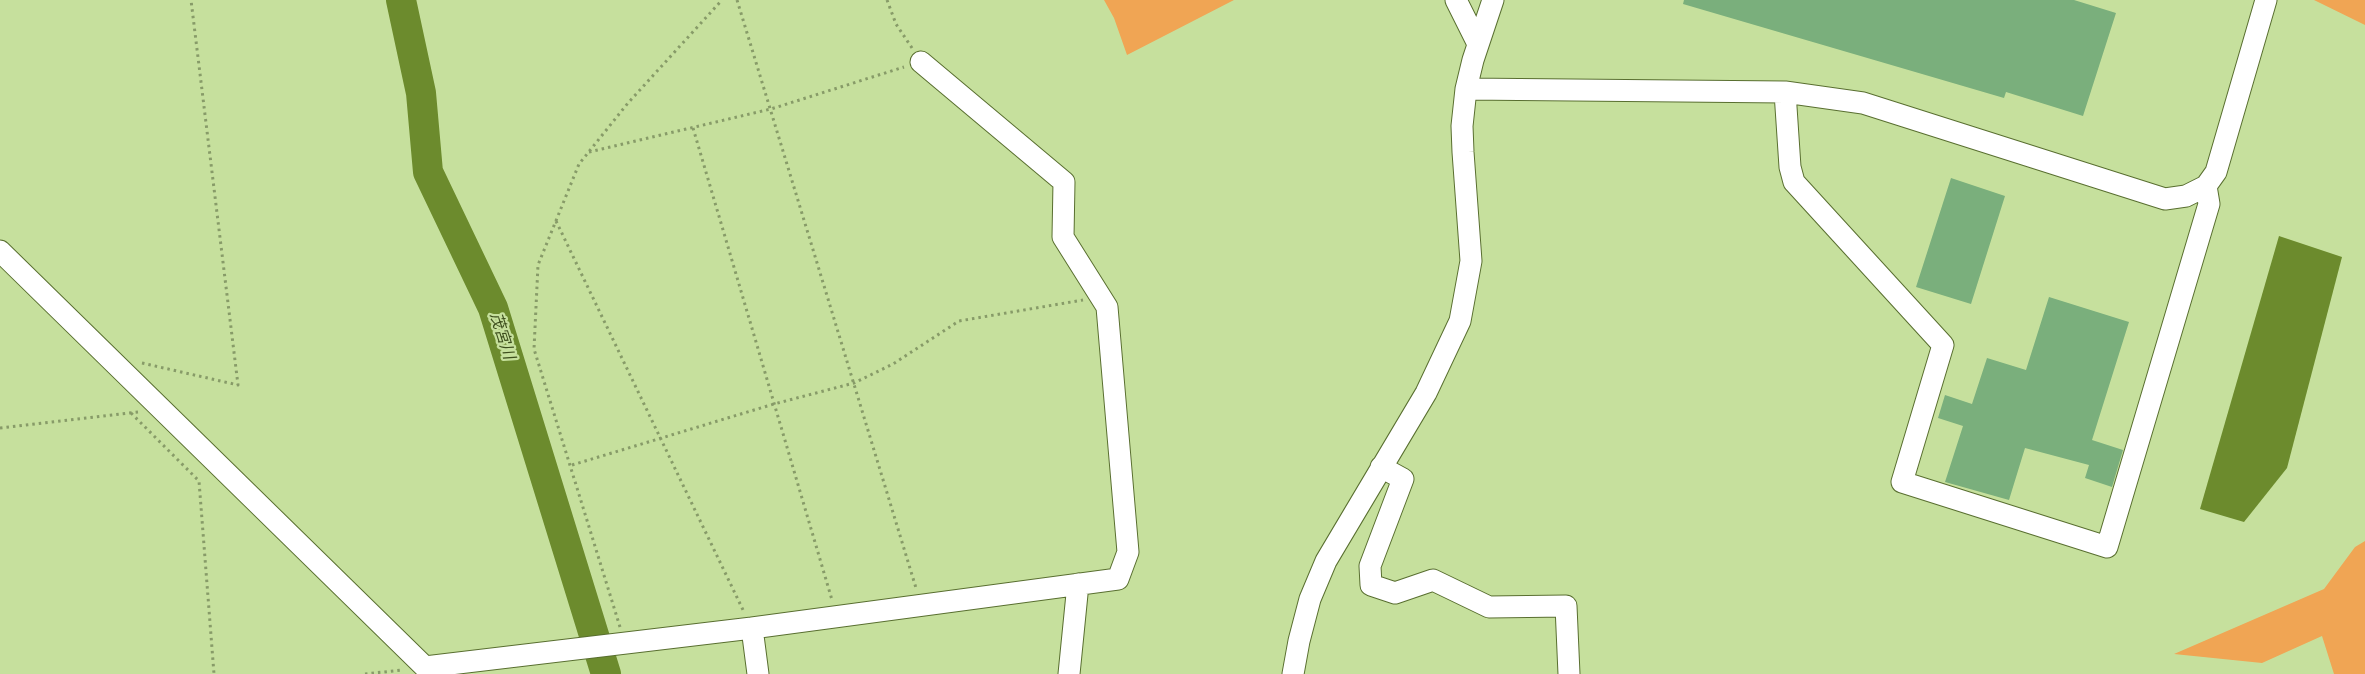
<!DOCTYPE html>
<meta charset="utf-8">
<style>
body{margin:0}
canvas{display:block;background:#c6e09d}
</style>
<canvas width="2365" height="674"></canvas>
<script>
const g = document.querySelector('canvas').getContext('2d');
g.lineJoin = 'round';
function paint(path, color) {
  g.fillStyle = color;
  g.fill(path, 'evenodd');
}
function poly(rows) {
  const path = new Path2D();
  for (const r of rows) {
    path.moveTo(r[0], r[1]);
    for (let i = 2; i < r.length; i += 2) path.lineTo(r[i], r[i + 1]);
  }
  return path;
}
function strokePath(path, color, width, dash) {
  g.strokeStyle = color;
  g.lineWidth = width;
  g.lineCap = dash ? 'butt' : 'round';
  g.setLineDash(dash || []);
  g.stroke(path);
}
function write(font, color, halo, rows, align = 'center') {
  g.font = font + ' "IBM Plex Serif","Noto Sans JP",serif';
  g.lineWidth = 4.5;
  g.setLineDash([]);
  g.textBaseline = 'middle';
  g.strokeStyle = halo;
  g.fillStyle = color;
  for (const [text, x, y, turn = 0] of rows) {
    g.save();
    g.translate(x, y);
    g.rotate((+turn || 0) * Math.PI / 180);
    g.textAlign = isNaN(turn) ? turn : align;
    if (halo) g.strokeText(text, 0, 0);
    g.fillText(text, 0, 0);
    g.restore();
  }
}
paint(poly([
 [1104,0,1234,0,1127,55,1114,18],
 [2314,0,2365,0,2365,25],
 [2365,541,2365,674,2334,674,2322,636,2262,663,2174,654,2324,589,2355,547]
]), '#f0a554');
paint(poly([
 [2279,236,2342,257,2287,468,2244,522,2200,509]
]), '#6c8b2d');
strokePath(poly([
 [401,0,421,93,428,172,493,308,606,674]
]), '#6c8b2d', 30);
paint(poly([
 [1684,0,2074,0,2116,13,2083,116,2006,92,2004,98,1683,4],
 [1951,178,2005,196,1971,304,1916,287],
 [2049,297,2129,322,2092,440,2123,450,2112,487,2085,478,2089,465,2025,448,2009,500,1945,482,1963,426,1938,418,1945,395,1972,404,1987,358,2026,370]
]), '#7aaf7c');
const minor = poly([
 [1456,0,1478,44],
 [1466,89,1785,92,1863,103,2165,199,2186,196,2206,186,2216,172,2266,0],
 [1785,92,1790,167,1794,182,1943,345,1902,482,2107,547,2209,204,2206,186],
 [0,251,432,674],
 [1381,467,1403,479,1370,566,1371,585,1395,593,1433,580,1489,607,1566,606,1569,674],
 [752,628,758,674],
 [425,667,752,628,1118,579,1128,552,1107,307,1063,237,1064,182,921,62],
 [1069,674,1078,584],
 [1293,674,1299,641,1310,599,1326,561,1426,393,1460,321,1471,261,1463,152,1462,126,1466,89,1473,60,1493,0]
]);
strokePath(minor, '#596f30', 23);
strokePath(poly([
 [737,0,916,588],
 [887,0,896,24,912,48],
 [693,128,832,600],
 [589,152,771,109,904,67],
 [556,221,744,612],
 [142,363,238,385,191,0],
 [131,413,199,481,214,674],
 [0,428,138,412],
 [572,465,774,404,854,383,893,364,959,321,1083,300],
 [620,627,534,349,538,265,579,164,628,103,722,0],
 [365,674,402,670]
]), '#879b68', 3, [2.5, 4]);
strokePath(minor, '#fff', 21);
write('italic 16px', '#3d4e1d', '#c6e09d', [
 ["茂宮川",502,336,72]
]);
</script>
